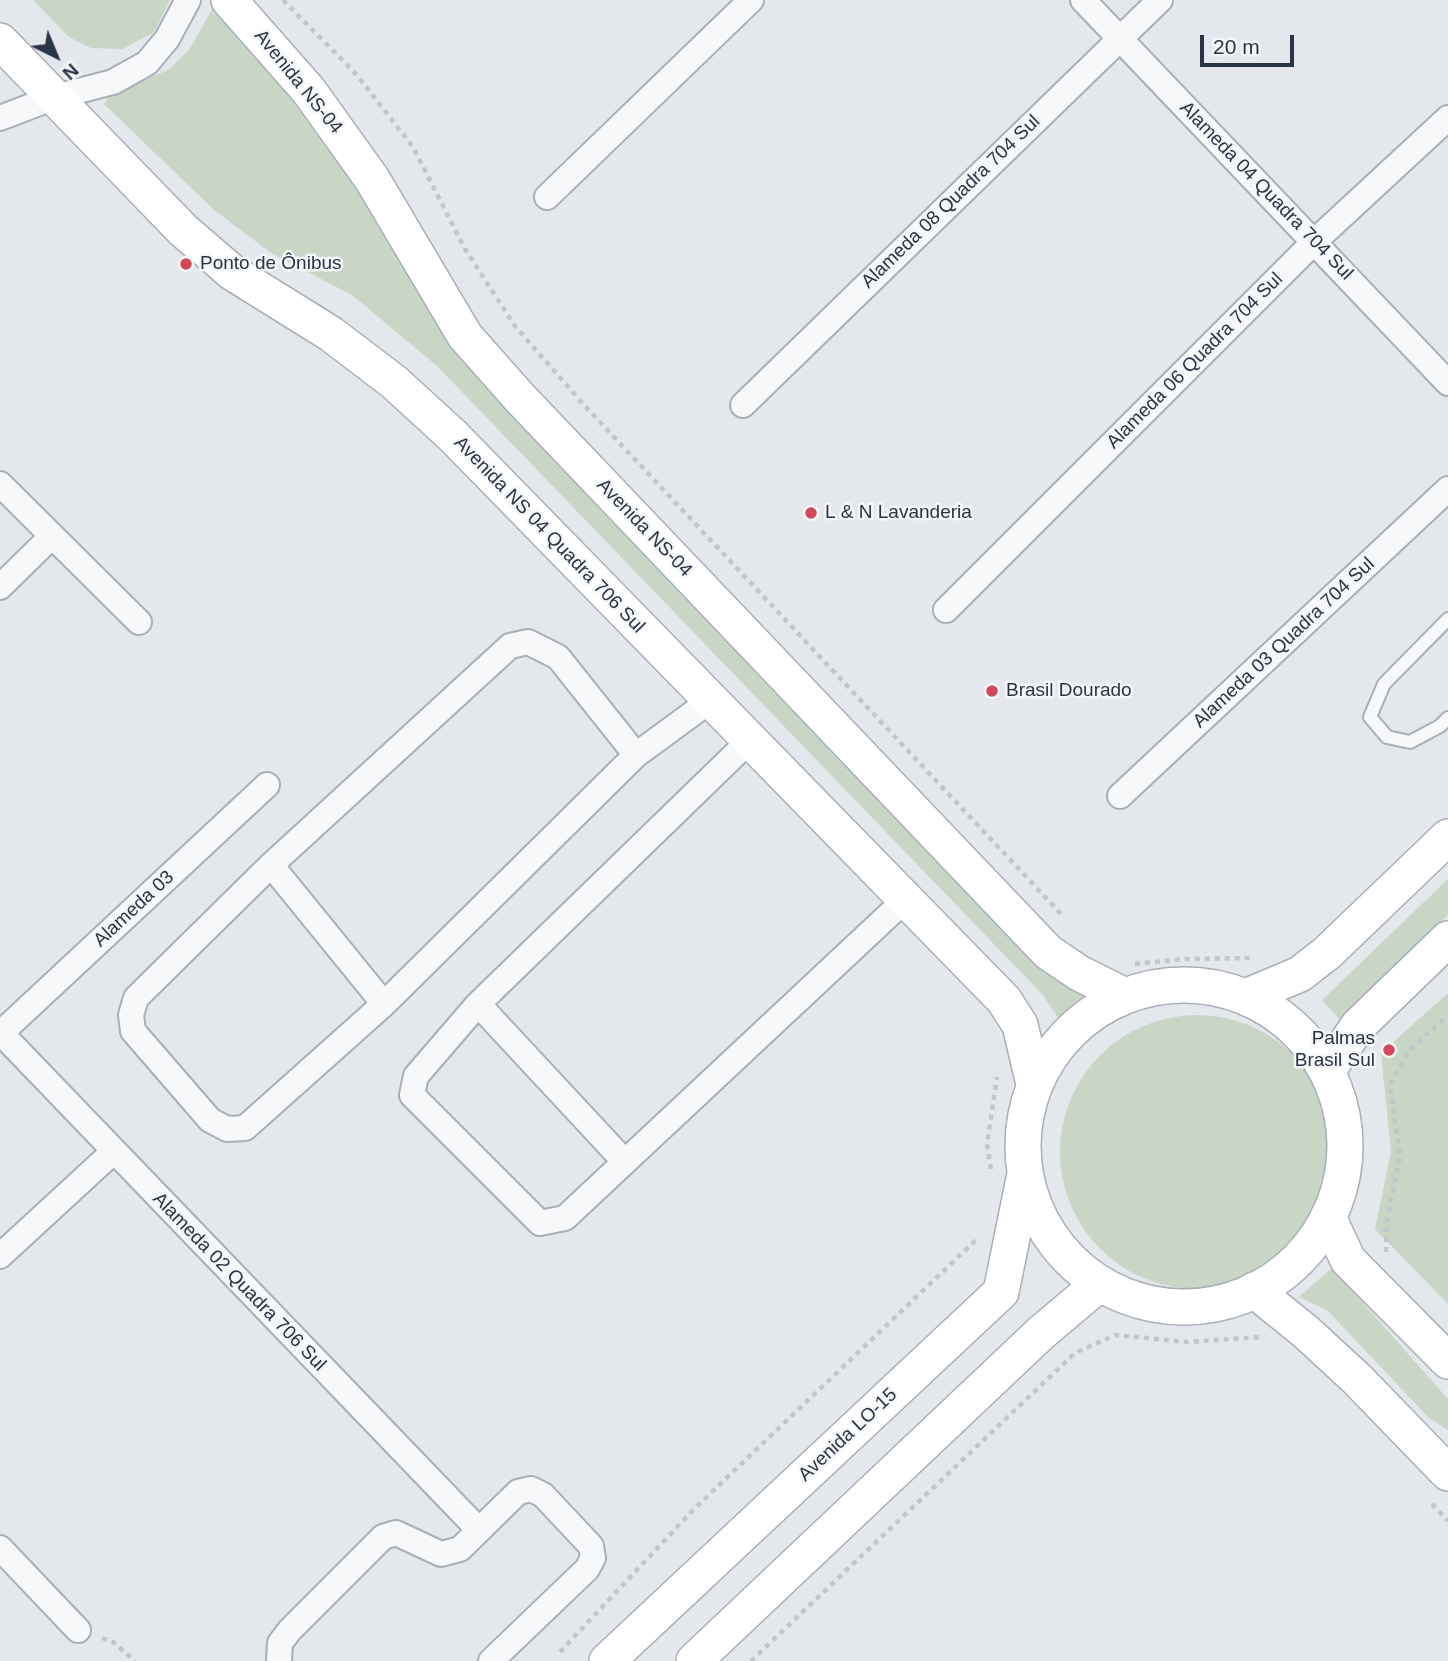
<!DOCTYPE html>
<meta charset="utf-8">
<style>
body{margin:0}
#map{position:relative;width:1448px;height:1661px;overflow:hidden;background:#e4e7ec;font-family:Helvetica,sans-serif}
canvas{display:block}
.north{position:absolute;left:21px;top:21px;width:70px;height:70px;-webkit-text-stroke:5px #f4f6f9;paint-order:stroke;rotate:137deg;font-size:19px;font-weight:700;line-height:28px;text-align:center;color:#2b3445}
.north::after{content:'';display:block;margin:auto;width:24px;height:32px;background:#2b3445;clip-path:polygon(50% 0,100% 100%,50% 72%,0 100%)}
.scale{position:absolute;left:1200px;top:35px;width:94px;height:32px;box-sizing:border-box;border:4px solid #2b3445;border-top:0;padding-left:9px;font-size:21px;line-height:24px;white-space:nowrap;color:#2b3445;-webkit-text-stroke:5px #f4f6f9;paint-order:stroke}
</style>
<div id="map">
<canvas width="1448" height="1661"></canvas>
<div class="north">N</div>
<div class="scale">20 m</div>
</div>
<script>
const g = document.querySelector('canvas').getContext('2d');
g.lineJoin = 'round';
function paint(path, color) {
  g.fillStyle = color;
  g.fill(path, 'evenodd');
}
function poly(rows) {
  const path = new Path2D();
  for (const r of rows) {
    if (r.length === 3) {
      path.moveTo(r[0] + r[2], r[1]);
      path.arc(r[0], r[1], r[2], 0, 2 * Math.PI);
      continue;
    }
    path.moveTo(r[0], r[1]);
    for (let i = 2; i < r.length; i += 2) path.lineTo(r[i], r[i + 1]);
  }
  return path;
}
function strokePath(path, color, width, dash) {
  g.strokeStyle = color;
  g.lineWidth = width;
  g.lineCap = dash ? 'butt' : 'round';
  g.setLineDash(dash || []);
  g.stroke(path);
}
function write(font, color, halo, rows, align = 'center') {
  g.font = font + ' Helvetica,sans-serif';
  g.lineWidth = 5;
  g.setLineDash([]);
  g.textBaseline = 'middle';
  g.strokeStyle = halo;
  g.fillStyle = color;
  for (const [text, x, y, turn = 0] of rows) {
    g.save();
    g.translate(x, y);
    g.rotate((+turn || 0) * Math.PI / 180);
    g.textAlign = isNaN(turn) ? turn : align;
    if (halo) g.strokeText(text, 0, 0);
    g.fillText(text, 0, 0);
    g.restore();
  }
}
paint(poly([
 [33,0,170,0,154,32,123,49,91,48,69,37],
 [214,6,308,110,346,164,389,242,1092,998,1062,1024,1043,995,437,366,352,295,271,253,213,209,104,104,110,94,168,70,189,50],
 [1448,879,1448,915,1340,1020,1322,1000],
 [1448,993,1448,1304,1375,1229,1391,1152,1381,1053],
 [1197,1152,137],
 [1332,1268,1448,1399,1448,1430,1429,1418,1327,1310,1299,1297]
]), '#c9d6c5');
const lane = poly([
 [1448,619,1384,684,1370,717,1387,737,1410,742,1440,726,1448,718]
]);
const street = poly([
 [1083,0,1448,383],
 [0,118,55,97,113,82,147,63,167,39,188,0],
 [547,197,751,0],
 [743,405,1160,0],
 [0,484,139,622],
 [0,587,51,537],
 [946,610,1315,241,1448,118],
 [636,755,558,657,528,642,510,646,271,865,136,998,131,1015,133,1031,210,1120,227,1129,245,1128,384,1004,636,755,711,700],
 [1120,796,1448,489],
 [271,865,384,1004],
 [478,1004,416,1076,412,1095,540,1223,565,1218,906,899],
 [0,1032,479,1530],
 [1,1033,267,785],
 [625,1162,478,1004,750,740],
 [0,1256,113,1152],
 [0,1548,78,1630],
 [279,1661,280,1643,290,1630,383,1537,396,1533,441,1554,460,1549,518,1492,531,1489,543,1495,591,1546,593,1558,587,1569,491,1661]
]);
const secondary = poly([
 [229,0,309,91,372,179,465,336,520,398,1048,952,1079,973,1125,996],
 [0,41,183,230,233,273,331,334,394,382,453,436,1004,1000,1020,1025,1034,1084],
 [1184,1146,161],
 [1248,996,1300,974,1327,953,1448,837],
 [1328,1070,1358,1026,1448,939],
 [1328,1217,1348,1260,1448,1361],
 [1254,1290,1306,1332,1357,1379,1448,1473],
 [607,1661,1001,1292,1025,1174],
 [694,1661,1042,1332,1099,1284]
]);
strokePath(lane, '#a9aeb7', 16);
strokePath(street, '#a9aeb7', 28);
strokePath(secondary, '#a9aeb7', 38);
strokePath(poly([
 [283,0,356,74,413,147,465,249,515,326,584,405,1062,915],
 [1135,964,1186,959,1252,958],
 [991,1169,987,1144,997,1077],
 [1386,1252,1387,1221,1400,1156,1390,1084,1411,1049,1448,1015],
 [1432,1504,1448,1521],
 [102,1638,113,1642,135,1661],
 [560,1652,694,1509,977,1239],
 [751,1661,1075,1353,1115,1335,1187,1342,1261,1337]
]), '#c2c5cb', 4.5, [5, 5]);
strokePath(lane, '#f7f8fa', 12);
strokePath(street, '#f7f8fa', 24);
strokePath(secondary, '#fff', 35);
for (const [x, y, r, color] of [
 [186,264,7,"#d1495b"],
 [811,513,7,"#d1495b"],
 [992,691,7,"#d1495b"],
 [1389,1050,7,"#d1495b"]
]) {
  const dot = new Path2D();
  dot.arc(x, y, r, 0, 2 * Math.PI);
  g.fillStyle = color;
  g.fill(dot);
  strokePath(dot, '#f4f6f9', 2.5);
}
write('19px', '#2b3445', '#f4f6f9', [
 ["Avenida NS-04",298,82,51],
 ["Alameda 04 Quadra 704 Sul",1266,191,46],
 ["Alameda 08 Quadra 704 Sul",951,202,-44],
 ["Alameda 06 Quadra 704 Sul",1195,361,-45],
 ["Avenida NS-04",644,528,46],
 ["Avenida NS 04 Quadra 706 Sul",549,535,46],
 ["Alameda 03 Quadra 704 Sul",1284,643,-43],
 ["Alameda 03",134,909,-43],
 ["Alameda 02 Quadra 706 Sul",239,1282,46],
 ["Avenida LO-15",848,1435,-43]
]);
write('19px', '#2b3445', '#f4f6f9', [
 ["Ponto de Ônibus",200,264],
 ["L & N Lavanderia",825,513],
 ["Brasil Dourado",1006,691],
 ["Palmas",1375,1039,"right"],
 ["Brasil Sul",1375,1061,"right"]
], 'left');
</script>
